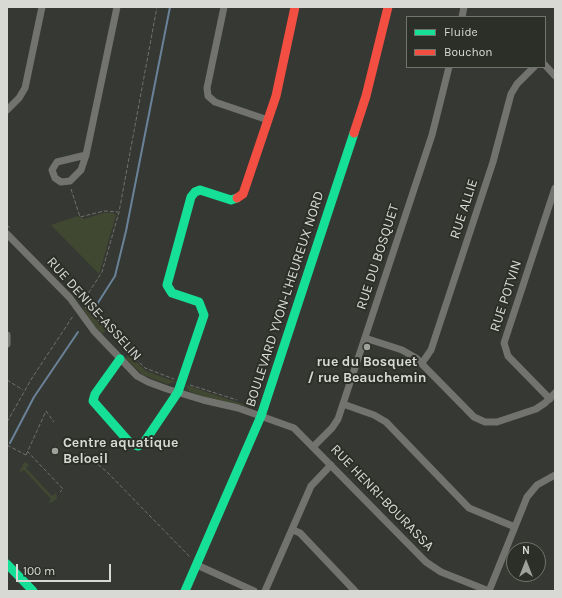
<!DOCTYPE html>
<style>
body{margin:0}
#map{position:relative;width:562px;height:598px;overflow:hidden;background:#363833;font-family:Karla,sans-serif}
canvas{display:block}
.frame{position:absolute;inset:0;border:8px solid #d8d9d5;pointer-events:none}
.legend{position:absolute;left:406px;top:16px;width:140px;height:52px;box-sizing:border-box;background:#2c2f28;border:1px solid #71736d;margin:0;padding:5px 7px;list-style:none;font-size:12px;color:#d8d9d5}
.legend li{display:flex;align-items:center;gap:8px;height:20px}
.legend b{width:20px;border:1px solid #71736d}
.north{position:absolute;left:506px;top:542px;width:40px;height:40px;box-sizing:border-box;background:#2c2f28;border:1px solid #71736d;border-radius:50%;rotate:0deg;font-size:11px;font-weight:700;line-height:16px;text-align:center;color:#d8d9d5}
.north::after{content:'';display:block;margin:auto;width:14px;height:18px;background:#9fa19c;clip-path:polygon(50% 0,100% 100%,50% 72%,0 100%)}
.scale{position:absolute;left:16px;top:564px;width:95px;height:18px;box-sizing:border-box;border:2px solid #d8d9d5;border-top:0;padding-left:5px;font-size:12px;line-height:14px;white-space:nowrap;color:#d8d9d5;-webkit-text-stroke:3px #2c2f28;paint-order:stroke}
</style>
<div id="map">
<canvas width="562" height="598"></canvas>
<div class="frame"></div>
<ul class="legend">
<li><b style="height:5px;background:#16e098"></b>Fluide</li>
<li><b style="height:5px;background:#f24e42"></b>Bouchon</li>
</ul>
<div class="north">N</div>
<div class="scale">100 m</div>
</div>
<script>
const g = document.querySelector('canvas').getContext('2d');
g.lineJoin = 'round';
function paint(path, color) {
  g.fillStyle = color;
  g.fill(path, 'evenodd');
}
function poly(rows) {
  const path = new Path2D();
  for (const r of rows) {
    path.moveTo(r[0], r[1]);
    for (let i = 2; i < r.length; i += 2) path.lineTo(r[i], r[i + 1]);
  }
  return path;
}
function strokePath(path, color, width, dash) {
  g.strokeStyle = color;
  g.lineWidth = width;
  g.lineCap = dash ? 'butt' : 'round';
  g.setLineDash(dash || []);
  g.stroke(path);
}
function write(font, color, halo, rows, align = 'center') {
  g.font = font + ' Karla,sans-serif';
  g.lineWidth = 4;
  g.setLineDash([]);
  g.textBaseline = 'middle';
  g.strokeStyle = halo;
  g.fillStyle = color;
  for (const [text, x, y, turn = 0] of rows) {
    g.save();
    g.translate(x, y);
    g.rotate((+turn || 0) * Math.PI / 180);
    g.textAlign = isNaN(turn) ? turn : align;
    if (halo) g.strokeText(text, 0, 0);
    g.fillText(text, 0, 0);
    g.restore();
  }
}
paint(poly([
 [104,213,113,213,116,215,99,274,51,225,78,216,84,219],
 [81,305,106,330,102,334,92,323],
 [129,355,146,371,176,382,167,384,143,375,125,358],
 [186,385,230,400,254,408,201,396,189,391],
 [25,462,29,465,26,468,52,496,56,493,57,498,53,502,48,503,51,499,24,470,19,473,23,464]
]), '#414831');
strokePath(poly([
 [94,309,115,276,126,231,170,7],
 [10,443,34,397,78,332]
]), '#6a8298', 2);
strokePath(poly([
 [71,189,80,217,104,211,118,212],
 [7,225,10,228],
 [82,303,102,272,119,212,157,7],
 [85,307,145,368,174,379],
 [7,380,23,390],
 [190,385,237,400],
 [7,422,32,378,73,316],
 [7,445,26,455],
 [27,451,63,489,60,492],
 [84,453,107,472,191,558],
 [26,455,46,411,54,422]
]), '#71716f', 1, [4, 2]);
strokePath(poly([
 [224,7,207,88,208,96,215,102,268,120],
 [462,17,464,7],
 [545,65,555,76],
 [7,110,19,98,25,88,42,7],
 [86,155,117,7],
 [86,155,81,170,70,181,61,182,55,178,52,170,57,162,86,155],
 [7,234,70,298,94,331,137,376,148,382,167,389,203,400,238,408,294,428,426,562,441,572,489,591],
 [7,335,7,344],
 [365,338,402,350,416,358,474,417,485,422,497,422,536,409,545,403,555,393],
 [422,363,431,350,493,162,511,94,517,84,534,67],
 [550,399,508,356,504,343,555,188],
 [343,404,374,415,386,422,469,508,515,527],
 [313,447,332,428,338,419,432,135,449,67],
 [293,530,300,533,355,591],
 [197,565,254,591],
 [265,591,311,486,331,465],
 [489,591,527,497,537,485,555,475]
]), '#72736f', 7);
strokePath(poly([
 [120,359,95,394,93,401,130,443,138,446,145,441,178,392,204,315,199,302,172,293,167,285,191,197,195,192,200,190,231,200,237,198],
 [7,564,33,591],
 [185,591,261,416,354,133]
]), '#16e098', 9);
strokePath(poly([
 [354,133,366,96,388,7],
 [237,198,243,194,276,96,295,7]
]), '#f24e42', 9);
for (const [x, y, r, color] of [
 [367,347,4,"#9fa19c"],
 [55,451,4,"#9fa19c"]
]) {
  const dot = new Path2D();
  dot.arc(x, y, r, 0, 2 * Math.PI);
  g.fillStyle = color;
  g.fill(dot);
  strokePath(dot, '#2c2f28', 1.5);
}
write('14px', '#d8d9d5', '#2c2f28', [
 ["RUE ALLIE",464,209,-72],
 ["RUE DU BOSQUET",378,257,-72],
 ["RUE POTVIN",506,296,-72],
 ["BOULEVARD YVON-L'HEUREUX NORD",285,299,-72],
 ["RUE DENISE-ASSELIN",94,309,48],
 ["RUE HENRI-BOURASSA",382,498,46]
]);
write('bold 14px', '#d8d9d5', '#2c2f28', [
 ["rue du Bosquet",367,362],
 ["/ rue Beauchemin",367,378],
 ["Centre aquatique",63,443,"left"],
 ["Beloeil",63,459,"left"]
]);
</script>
